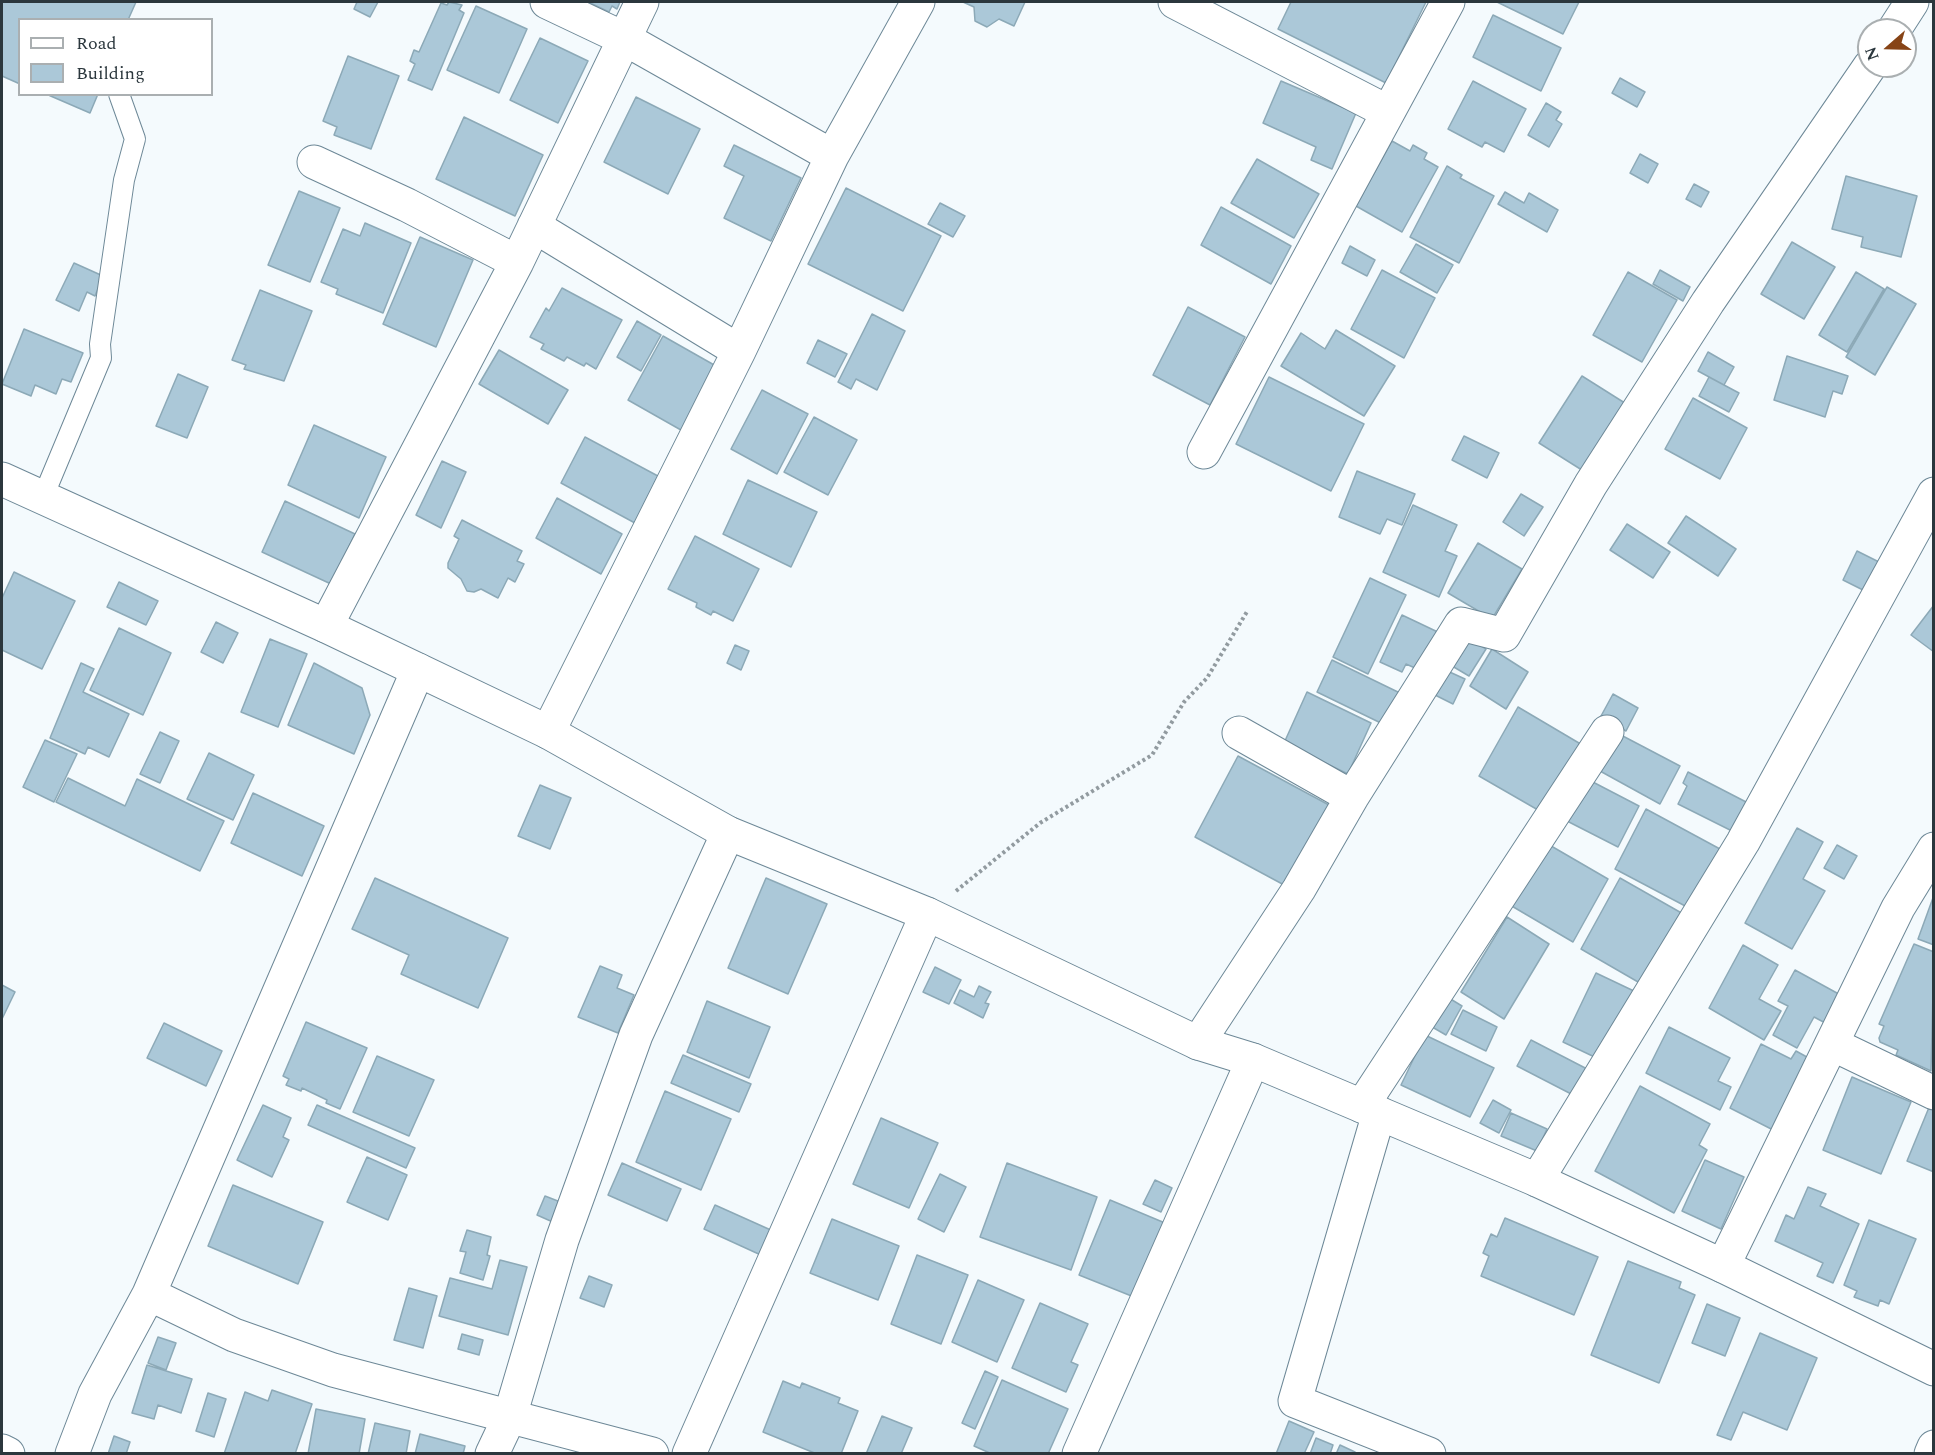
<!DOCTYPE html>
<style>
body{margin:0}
#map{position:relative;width:1935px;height:1455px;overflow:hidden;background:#f4fafd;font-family:Spectral,serif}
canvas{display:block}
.frame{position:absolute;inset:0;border:3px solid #2b373d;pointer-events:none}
.legend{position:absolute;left:18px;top:18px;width:195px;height:78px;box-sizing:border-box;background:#fff;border:2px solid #aaafb1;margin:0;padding:8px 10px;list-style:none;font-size:18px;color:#2b373d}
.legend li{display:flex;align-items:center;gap:12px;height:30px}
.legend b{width:30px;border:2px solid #aaafb1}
.north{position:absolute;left:1857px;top:18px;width:60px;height:60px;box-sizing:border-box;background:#fff;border:2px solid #aaafb1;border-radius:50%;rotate:250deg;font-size:16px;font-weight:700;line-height:24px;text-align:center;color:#2b373d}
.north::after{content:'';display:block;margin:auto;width:21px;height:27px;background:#874416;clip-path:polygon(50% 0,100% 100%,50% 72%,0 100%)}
</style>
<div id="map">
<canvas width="1935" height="1455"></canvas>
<div class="frame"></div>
<ul class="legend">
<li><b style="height:8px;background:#fff"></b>Road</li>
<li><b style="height:16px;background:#abc8d8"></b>Building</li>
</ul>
<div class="north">N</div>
</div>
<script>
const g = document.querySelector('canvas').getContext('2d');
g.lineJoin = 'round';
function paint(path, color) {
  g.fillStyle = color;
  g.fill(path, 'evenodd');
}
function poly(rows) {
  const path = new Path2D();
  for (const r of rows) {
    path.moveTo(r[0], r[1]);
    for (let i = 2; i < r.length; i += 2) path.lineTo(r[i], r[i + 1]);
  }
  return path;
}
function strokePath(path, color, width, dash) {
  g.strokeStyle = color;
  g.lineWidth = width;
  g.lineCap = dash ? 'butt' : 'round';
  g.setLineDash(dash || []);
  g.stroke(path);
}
const building = poly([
 [2,2,136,2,128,20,20,20,20,84,2,76,2,2],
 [357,2,378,2,370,17,354,9,357,2],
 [449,2,462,5,459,10,464,13,432,90,408,80,415,64,410,61,414,50,419,52,441,3,447,5,449,2],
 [588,2,620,2,617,9,612,6,609,12,588,2],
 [963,2,1025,2,1014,26,999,19,987,27,975,21,974,7,963,2],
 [1291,2,1426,2,1386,83,1278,29,1291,2],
 [1497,2,1579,2,1563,34,1497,2],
 [476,6,527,29,499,93,447,70,476,6],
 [1493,15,1561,48,1541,91,1473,57,1493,15],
 [540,38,588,61,558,123,510,100,540,38],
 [348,56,399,76,371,149,334,135,337,127,323,121,348,56],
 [1620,78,1645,92,1637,107,1612,93,1620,78],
 [1281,81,1356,113,1332,169,1311,160,1316,147,1263,123,1281,81],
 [1473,81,1526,109,1504,152,1485,142,1482,147,1448,129,1473,81],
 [46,94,98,94,90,113,46,94],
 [636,97,700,129,668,194,604,162,636,97],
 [1546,103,1561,112,1556,120,1562,124,1549,147,1528,135,1546,103],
 [464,117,543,155,515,216,436,179,464,117],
 [1392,141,1410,151,1413,145,1427,153,1424,159,1438,167,1402,232,1356,206,1392,141],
 [734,145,801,178,771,241,724,218,744,176,724,166,734,145],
 [1640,154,1658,164,1648,183,1630,173,1640,154],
 [1257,159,1319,194,1294,238,1231,203,1257,159],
 [1447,166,1462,175,1460,178,1494,196,1459,263,1410,237,1447,166],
 [1846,176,1917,196,1901,257,1861,247,1863,237,1832,229,1846,176],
 [1694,184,1709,192,1701,207,1686,199,1694,184],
 [846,188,941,236,903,311,808,264,846,188],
 [299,191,340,208,310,282,268,265,299,191],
 [1505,192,1524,203,1529,193,1558,210,1547,232,1498,204,1505,192],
 [940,203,965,216,953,237,928,224,940,203],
 [1221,207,1291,246,1271,284,1201,245,1221,207],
 [365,223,411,243,383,313,336,294,338,289,321,282,343,229,360,236,365,223],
 [420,237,473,260,436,347,383,324,420,237],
 [1792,242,1835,267,1804,319,1761,294,1792,242],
 [1416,244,1453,265,1437,293,1400,272,1416,244],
 [1350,246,1375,260,1367,276,1342,263,1350,246],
 [74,263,103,276,95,296,87,292,79,311,56,300,74,263],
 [1382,270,1435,298,1404,358,1351,329,1382,270],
 [1660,270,1690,287,1683,301,1653,284,1660,270],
 [1628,272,1677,300,1642,362,1593,335,1628,272],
 [1856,272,1884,289,1847,352,1819,335,1856,272],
 [1887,287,1916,304,1875,375,1846,357,1887,287],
 [562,288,622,320,596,369,586,363,584,366,567,357,564,361,541,349,544,344,530,337,546,308,549,311,562,288],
 [260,290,312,311,284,381,244,369,246,365,232,360,260,290],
 [1188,307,1245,337,1210,405,1153,375,1188,307],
 [872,314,905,331,877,390,856,379,851,389,838,382,872,314],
 [637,321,661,335,641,371,617,357,637,321],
 [24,329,83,353,71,382,62,379,56,394,35,385,31,396,2,384,24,329],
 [1336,330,1395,366,1364,416,1281,366,1301,333,1325,349,1336,330],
 [663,336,723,370,688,434,628,400,663,336],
 [818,340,847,354,835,377,807,363,818,340],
 [499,350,568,390,548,424,479,384,499,350],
 [1708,352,1734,367,1724,385,1698,371,1708,352],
 [1787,356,1848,376,1842,394,1833,391,1825,417,1774,400,1787,356],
 [178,374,208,387,187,438,156,426,178,374],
 [1582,376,1628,405,1585,472,1539,443,1582,376],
 [1269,377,1364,424,1331,491,1236,444,1269,377],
 [1709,377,1739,393,1729,412,1699,396,1709,377],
 [762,390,808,414,777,474,731,449,762,390],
 [1693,398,1747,428,1720,479,1665,449,1693,398],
 [814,417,857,440,828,495,784,472,814,417],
 [314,425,386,457,359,518,288,485,314,425],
 [1464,436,1499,453,1487,478,1452,460,1464,436],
 [585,437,671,483,646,529,561,483,585,437],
 [442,461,466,472,441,528,416,515,442,461],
 [1357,471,1415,494,1402,525,1387,519,1380,534,1339,517,1357,471],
 [748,480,817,512,791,567,723,534,748,480],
 [1521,494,1543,507,1524,536,1503,522,1521,494],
 [557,498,622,534,601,574,536,538,557,498],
 [285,501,355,534,331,584,262,552,285,501],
 [1413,505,1457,525,1445,551,1457,556,1439,597,1383,572,1413,505],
 [1686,516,1736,549,1718,576,1668,543,1686,516],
 [462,520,522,551,517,561,524,564,515,582,508,578,498,598,481,589,474,592,467,591,461,579,448,568,448,563,459,539,454,536,462,520],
 [1627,524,1670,552,1653,578,1610,550,1627,524],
 [695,536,759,569,733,621,713,611,711,615,696,607,697,603,668,589,695,536],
 [1478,543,1522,569,1492,619,1448,593,1478,543],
 [1857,551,1879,562,1865,591,1843,580,1857,551],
 [14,572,75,601,42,669,2,650,2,598,14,572],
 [1370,578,1406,595,1368,674,1333,657,1370,578],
 [119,582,158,601,146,625,107,607,119,582],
 [1934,605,1934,652,1911,635,1934,605],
 [1402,615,1442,634,1424,672,1406,664,1402,672,1380,662,1402,615],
 [216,622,238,633,223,663,201,652,216,622],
 [119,628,171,653,143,715,90,690,119,628],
 [1464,635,1486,649,1469,676,1447,663,1464,635],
 [270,639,307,654,278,727,241,712,270,639],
 [735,645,749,651,741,670,727,663,735,645],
 [1492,649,1528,672,1506,709,1470,686,1492,649],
 [1332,660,1402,694,1387,726,1317,692,1332,660],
 [81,663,94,669,83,692,129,714,109,757,88,747,85,754,50,738,81,663],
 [314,663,362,688,370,715,354,754,288,725,314,663],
 [1443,669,1465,679,1453,704,1431,693,1443,669],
 [1307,692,1371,723,1348,774,1284,743,1307,692],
 [1613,694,1638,708,1626,731,1601,716,1613,694],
 [1518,707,1584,746,1545,814,1479,776,1518,707],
 [160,732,179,741,160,783,140,774,160,732],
 [1619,734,1680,766,1660,804,1600,771,1619,734],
 [45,740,77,754,54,802,23,787,45,740],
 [209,753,254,775,233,820,187,799,209,753],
 [1238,756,1329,805,1286,886,1195,837,1238,756],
 [1688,772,1750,804,1736,833,1678,804,1687,786,1683,783,1688,772],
 [68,778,125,806,137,779,224,821,200,871,56,802,68,778],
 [1589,780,1639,806,1618,847,1567,821,1589,780],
 [540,785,571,798,550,849,518,836,540,785],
 [253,793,324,826,302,876,231,843,253,793],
 [1646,809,1720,849,1689,908,1615,869,1646,809],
 [1797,828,1823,842,1803,879,1825,891,1792,949,1745,923,1797,828],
 [1546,843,1608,879,1573,942,1510,905,1546,843],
 [1837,845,1857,856,1844,879,1824,868,1837,845],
 [375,878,508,938,478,1008,401,974,409,955,352,929,375,878],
 [766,878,827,904,788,994,728,968,766,878],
 [1620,878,1685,915,1645,986,1581,949,1620,878],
 [1934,895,1934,945,1918,939,1934,895],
 [1507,917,1549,944,1504,1019,1461,992,1507,917],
 [1914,944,1934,952,1931,1071,1896,1055,1898,1050,1880,1042,1879,1038,1884,1026,1879,1024,1914,944],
 [1743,945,1778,965,1759,999,1781,1011,1764,1040,1709,1008,1743,945],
 [600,966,622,975,617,988,634,995,618,1033,578,1017,600,966],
 [935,967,961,980,949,1004,923,992,935,967],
 [1795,970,1846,998,1831,1026,1814,1017,1797,1048,1773,1035,1788,1006,1778,1001,1795,970],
 [1596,973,1636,992,1603,1061,1563,1042,1596,973],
 [2,985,15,992,2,1019,2,985],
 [979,986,991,992,985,1003,989,1004,983,1018,954,1003,960,990,974,997,979,986],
 [1444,995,1462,1006,1446,1035,1427,1024,1444,995],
 [707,1001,770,1027,749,1078,687,1052,707,1001],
 [1463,1010,1497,1027,1486,1051,1451,1034,1463,1010],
 [306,1022,367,1048,340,1109,326,1103,327,1100,302,1088,301,1091,286,1085,289,1079,283,1076,306,1022],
 [164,1023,222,1051,206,1086,147,1058,164,1023],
 [1669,1027,1730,1058,1718,1081,1731,1087,1720,1110,1646,1073,1669,1027],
 [1425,1035,1494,1068,1470,1117,1401,1085,1425,1035],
 [1531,1040,1591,1071,1577,1097,1517,1066,1531,1040],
 [1761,1044,1791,1059,1796,1051,1816,1062,1781,1134,1730,1108,1761,1044],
 [683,1055,751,1084,739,1112,671,1083,683,1055],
 [377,1056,434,1080,409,1136,353,1112,377,1056],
 [1852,1077,1911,1102,1881,1174,1823,1150,1852,1077],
 [1640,1086,1710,1124,1699,1145,1707,1150,1674,1213,1595,1171,1640,1086],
 [665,1091,731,1119,701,1190,636,1162,665,1091],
 [1493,1100,1511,1110,1499,1133,1480,1123,1493,1100],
 [263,1105,291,1118,283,1137,289,1140,272,1177,237,1160,263,1105],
 [317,1105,415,1148,406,1168,308,1125,317,1105],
 [1930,1105,1934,1106,1934,1172,1907,1161,1930,1105],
 [1511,1113,1547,1129,1537,1151,1501,1136,1511,1113],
 [881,1118,938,1143,909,1208,853,1184,881,1118],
 [367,1157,407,1175,388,1220,347,1202,367,1157],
 [1705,1160,1744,1177,1721,1229,1682,1211,1705,1160],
 [622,1163,681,1189,667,1221,608,1195,622,1163],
 [1007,1163,1097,1197,1071,1270,980,1237,1007,1163],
 [940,1174,966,1187,944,1232,918,1219,940,1174],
 [1155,1180,1172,1188,1161,1212,1143,1204,1155,1180],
 [233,1185,323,1222,298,1284,208,1246,233,1185],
 [1808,1187,1826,1194,1820,1206,1859,1224,1833,1283,1817,1276,1823,1263,1775,1241,1786,1215,1794,1219,1808,1187],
 [545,1196,563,1203,555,1223,537,1215,545,1196],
 [1110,1200,1165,1223,1134,1297,1079,1275,1110,1200],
 [715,1205,773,1231,763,1256,704,1229,715,1205],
 [1505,1218,1598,1257,1574,1315,1481,1276,1489,1256,1483,1253,1491,1234,1497,1237,1505,1218],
 [832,1219,899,1246,878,1300,810,1273,832,1219],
 [1869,1220,1916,1239,1889,1304,1880,1300,1878,1306,1854,1297,1857,1291,1844,1285,1869,1220],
 [467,1230,491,1237,487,1255,490,1256,483,1280,460,1273,466,1252,460,1251,467,1230],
 [917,1255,968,1275,941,1344,891,1324,917,1255],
 [500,1260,527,1267,508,1335,439,1316,450,1278,492,1289,500,1260],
 [1628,1261,1681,1282,1679,1288,1695,1295,1659,1383,1591,1355,1628,1261],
 [589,1276,612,1285,604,1307,580,1298,589,1276],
 [978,1280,1024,1300,997,1362,952,1342,978,1280],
 [409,1288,437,1296,423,1348,394,1340,409,1288],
 [1040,1303,1088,1324,1071,1362,1078,1365,1066,1392,1012,1368,1040,1303],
 [1707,1304,1740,1318,1725,1356,1692,1343,1707,1304],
 [1760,1333,1817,1358,1787,1430,1743,1412,1731,1440,1717,1435,1760,1333],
 [462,1334,483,1340,479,1355,458,1349,462,1334],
 [158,1337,176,1343,166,1370,148,1363,158,1337],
 [147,1365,192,1379,181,1413,158,1405,154,1419,132,1413,147,1365],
 [985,1371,998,1377,975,1429,962,1423,985,1371],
 [1002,1380,1068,1409,1048,1454,992,1454,974,1446,1002,1380],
 [783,1381,800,1388,802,1383,840,1398,838,1403,858,1411,841,1454,817,1454,763,1432,783,1381],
 [272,1390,312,1404,295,1454,224,1454,245,1392,268,1401,272,1390],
 [208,1393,226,1399,214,1437,196,1431,208,1393],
 [316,1409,365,1419,359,1454,308,1454,316,1409],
 [882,1416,912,1428,901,1454,866,1454,882,1416],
 [1289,1421,1314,1432,1304,1454,1276,1454,1289,1421],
 [375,1423,410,1431,406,1454,368,1454,375,1423],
 [420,1434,465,1446,463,1454,415,1454,420,1434],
 [114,1436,130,1442,126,1454,108,1454,114,1436],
 [1316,1438,1333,1445,1330,1454,1310,1454,1316,1438],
 [1340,1445,1355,1452,1354,1454,1336,1454,1340,1445]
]);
paint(building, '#abc8d8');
strokePath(building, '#8ca9b7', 1.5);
const lane = poly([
 [43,497,101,358,100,344,124,180,135,139,119,94]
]);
const street = poly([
 [547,2,625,39,832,156],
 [1175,2,1388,112],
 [1894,30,1912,2],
 [314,162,407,205,517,262],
 [534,226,739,351],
 [1204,452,1448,2],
 [326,626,517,262,642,2],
 [548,732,739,351,832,156,918,2],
 [1239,733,1352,797],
 [1198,1043,1299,889,1352,797,1461,624,1504,635,1591,484,1708,302,1870,66],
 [1832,1044,1934,1093],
 [1362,1106,1607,732],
 [1379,1113,1295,1401,1429,1454],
 [1537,1180,1743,842,1934,494],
 [1723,1266,1898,908,1934,849],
 [149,1294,234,1335,333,1370,652,1454],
 [2,1451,8,1454],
 [72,1454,95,1394,149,1294,418,670],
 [492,1454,510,1416,562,1240,636,1035,728,833],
 [689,1454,927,914],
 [1079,1454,1253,1060],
 [1931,1454,1934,1447]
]);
const secondary = poly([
 [2,479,326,626,548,732,728,833,927,914,1198,1043,1253,1060,1537,1180,1723,1266,1934,1369]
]);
strokePath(lane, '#6d8897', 22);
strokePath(street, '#6d8897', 35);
strokePath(secondary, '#6d8897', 35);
strokePath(poly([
 [956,891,1040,823,1152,755,1184,702,1207,678,1248,610]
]), '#929ba0', 4, [3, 3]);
strokePath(lane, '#fff', 20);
strokePath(street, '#fff', 33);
strokePath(secondary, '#fff', 33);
</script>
